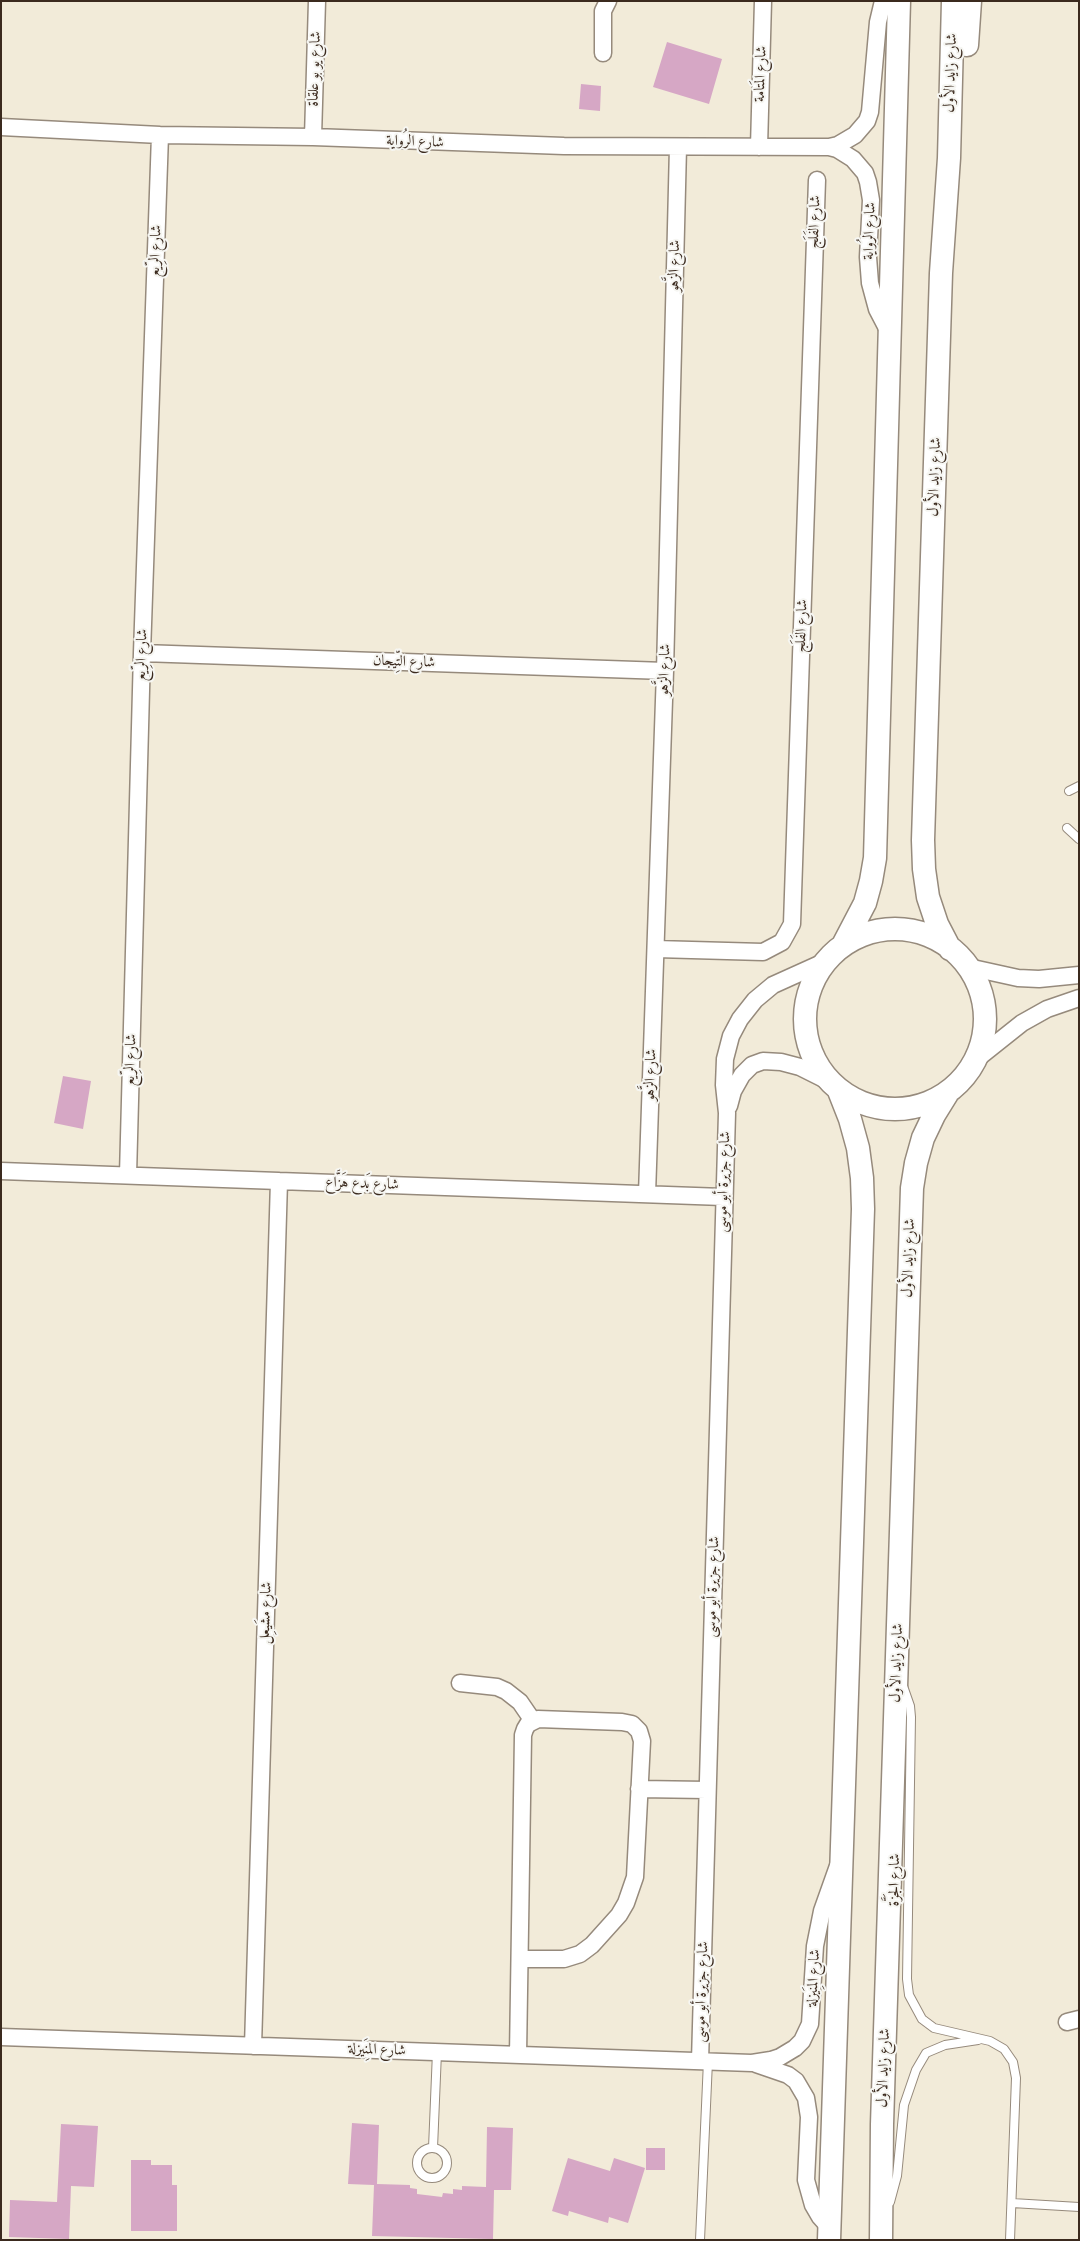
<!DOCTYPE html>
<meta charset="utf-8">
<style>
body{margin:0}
#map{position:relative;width:1080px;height:2241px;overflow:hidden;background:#f2ebd9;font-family:"IM FELL French Canon",serif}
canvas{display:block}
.frame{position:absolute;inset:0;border:2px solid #3b2a1e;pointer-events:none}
</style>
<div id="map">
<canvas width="1080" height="2241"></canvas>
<div class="frame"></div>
</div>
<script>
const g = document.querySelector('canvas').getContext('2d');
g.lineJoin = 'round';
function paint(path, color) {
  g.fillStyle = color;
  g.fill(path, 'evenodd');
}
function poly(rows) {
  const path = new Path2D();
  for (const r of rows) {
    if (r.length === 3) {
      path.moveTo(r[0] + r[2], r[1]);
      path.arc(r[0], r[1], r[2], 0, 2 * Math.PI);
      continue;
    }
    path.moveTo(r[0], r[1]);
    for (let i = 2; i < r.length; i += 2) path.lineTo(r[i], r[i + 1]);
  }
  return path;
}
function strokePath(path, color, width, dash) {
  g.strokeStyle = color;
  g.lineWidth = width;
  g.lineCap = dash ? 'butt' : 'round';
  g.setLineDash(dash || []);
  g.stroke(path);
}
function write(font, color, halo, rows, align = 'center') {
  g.font = font + ' "IM FELL French Canon",Amiri,serif';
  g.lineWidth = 4;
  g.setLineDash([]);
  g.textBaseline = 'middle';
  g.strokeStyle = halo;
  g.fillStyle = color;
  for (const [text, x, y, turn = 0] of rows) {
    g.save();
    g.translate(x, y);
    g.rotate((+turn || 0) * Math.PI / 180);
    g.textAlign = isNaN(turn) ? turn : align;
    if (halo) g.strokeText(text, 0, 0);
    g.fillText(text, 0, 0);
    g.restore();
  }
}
paint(poly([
 [667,42,722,59,709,104,653,87],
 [581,84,601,86,600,111,579,109],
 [63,1076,91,1081,83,1129,54,1123],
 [352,2123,379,2125,377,2184,410,2185,410,2188,417,2189,417,2194,442,2197,443,2193,453,2194,453,2189,462,2190,462,2186,486,2187,487,2127,513,2128,511,2190,494,2190,493,2239,372,2236,374,2185,348,2184],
 [61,2124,98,2126,94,2187,71,2186,69,2239,9,2237,10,2200,57,2202],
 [646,2148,665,2148,665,2170,646,2170],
 [568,2158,610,2171,614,2158,645,2168,628,2223,609,2217,608,2223,569,2211,568,2216,552,2211],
 [131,2160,151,2160,151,2165,172,2165,172,2185,177,2185,177,2231,131,2231]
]), '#d6a7c5');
const lane = poly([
 [1069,791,1079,786],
 [1067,828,1079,839],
 [903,1686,910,1706,911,1717,907,1979,909,1995,922,2019,934,2028,990,2041,1004,2049,1013,2062,1016,2078,1010,2240],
 [432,2163,15],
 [433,2148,437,2052],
 [890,2202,897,2176,904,2105,916,2070,926,2053,945,2045,978,2040],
 [1012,2203,1079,2207],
 [700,2240,708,2061]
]);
const street = poly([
 [603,53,603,11,608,1],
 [1,127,160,135,313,137,564,146,829,147,838,145,855,135,867,121,870,112,878,22,883,1],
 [313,137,317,1],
 [759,147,763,1],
 [829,147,837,149,853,159,865,173,868,182,871,200,868,257,870,283,877,309,889,332],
 [142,653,665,671],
 [656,949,763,952,782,942,792,924,817,180],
 [968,967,1018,978,1039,979,1079,975],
 [978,1058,1022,1023,1047,1009,1079,998],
 [729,1106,733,1091,742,1075,752,1065,763,1061,781,1062,800,1067,828,1081],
 [1,1171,723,1197],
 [128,1175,142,653,160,135],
 [647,1194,665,671,678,147],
 [460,1683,497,1687,506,1691,520,1702,533,1721],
 [639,1789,707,1790],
 [1067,2022,1079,2019],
 [1,2037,752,2063,771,2060,780,2057,795,2048,802,2041,810,2024,815,1946,822,1911,838,1866],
 [253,2046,279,1181],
 [518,2055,523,1735,525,1729,528,1724,538,1719,622,1722,632,1724,639,1731,642,1741,635,1877,626,1903,619,1915,592,1945,580,1954,564,1959,520,1959],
 [700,2061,727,1113,724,1085,725,1059,731,1036,740,1019,755,1000,773,985,824,962],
 [756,2064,788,2075,796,2081,806,2098,809,2117,806,2180,813,2205,820,2217,829,2227]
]);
const secondary = poly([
 [967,45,970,1],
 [895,1019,90],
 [843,945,865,903,871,881,875,858,899,1],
 [950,949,937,924,928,897,924,869,923,840,941,273,949,158,953,1],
 [829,2240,863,1209,862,1178,858,1148,850,1119,839,1091],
 [881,2240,882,2124,912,1188,916,1163,923,1138,934,1115,947,1094]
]);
strokePath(lane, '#968a7c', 10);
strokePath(street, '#968a7c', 19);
strokePath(secondary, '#968a7c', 25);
strokePath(lane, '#fff', 8);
strokePath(street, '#fff', 16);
strokePath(secondary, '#fff', 22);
write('15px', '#3b2a1e', '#f6f6f2', [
 ["شارع يو بو علقاة",315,69,-88],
 ["شارع زايد الأول",951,73,-88],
 ["شارع المَتامة",761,74,-88],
 ["شارع الرُواية",415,142,2],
 ["شارع الفَلَج",815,222,-88],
 ["شارع الرُواية",870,231,-88],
 ["شارع الرِّيع",156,251,-88],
 ["شارع الزَّهو",675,266,-89],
 ["شارع زايد الأول",935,477,-88],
 ["شارع الفَلَج",802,626,-88],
 ["شارع الرِّيع",142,655,-88],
 ["شارع التِّيجان",404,662,2],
 ["شارع الزَّهو",665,670,-88],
 ["شارع الرِّيع",131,1060,-88],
 ["شارع الزَّهو",651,1075,-88],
 ["شارع جزيرة أبو موسى",724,1182,-88],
 ["شارع بَدع هَزَّاع",362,1184,2],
 ["شارع زايد الأول",909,1258,-88],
 ["شارع جزيرة أبو موسى",713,1587,-88],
 ["شارع مشَيعِل",266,1613,-88],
 ["شارع زايد الأول",897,1663,-88],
 ["شارع الجَزَّة",895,1880,-89],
 ["شارع المِنَيزلة",814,1978,-87],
 ["شارع جزيرة أبو موسى",702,1992,-88],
 ["شارع المِنَيزلة",377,2050,2],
 ["شارع زايد الأول",884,2068,-88]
]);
</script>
